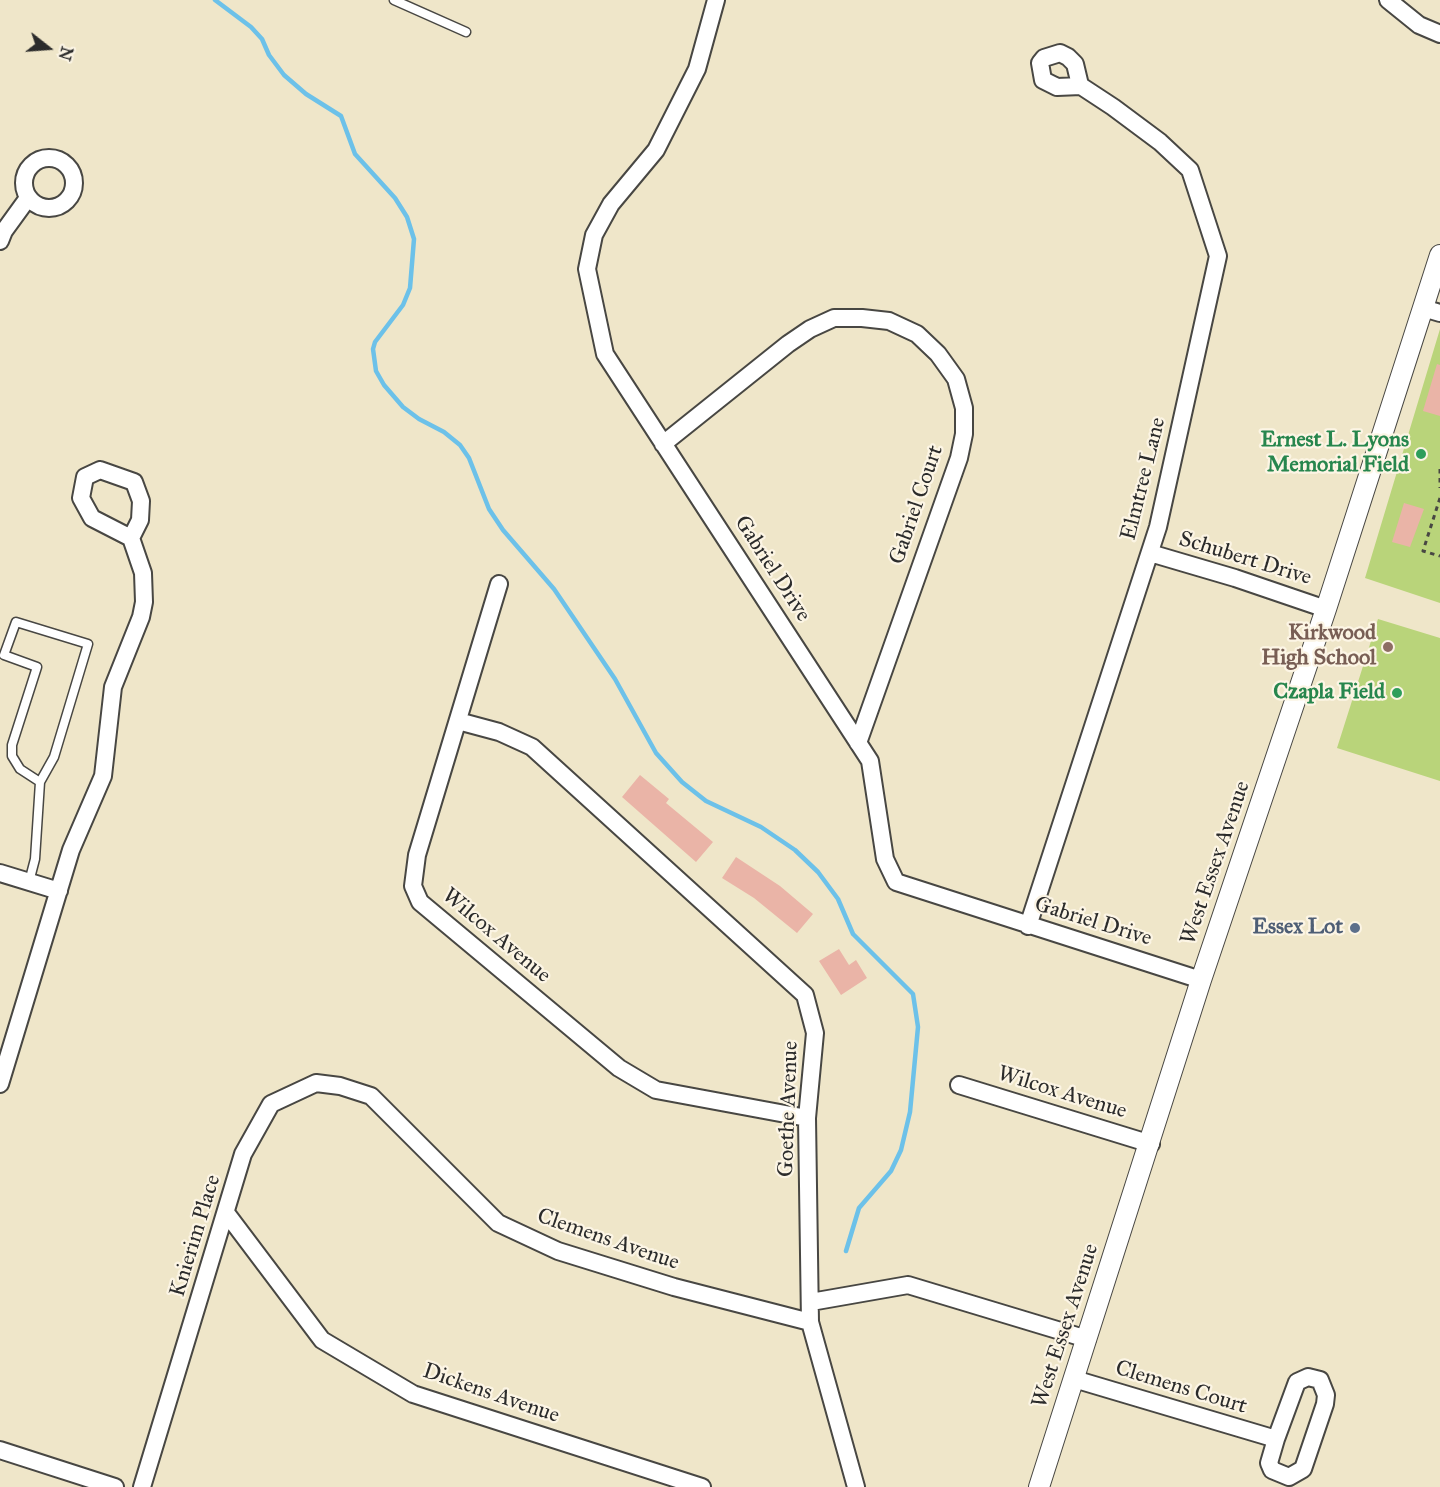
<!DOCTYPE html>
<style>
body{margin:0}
#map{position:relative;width:1440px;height:1487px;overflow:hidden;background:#efe6c9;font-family:"IM FELL Great Primer",serif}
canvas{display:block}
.north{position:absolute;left:18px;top:18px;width:60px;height:60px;-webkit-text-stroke:4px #fcf5e5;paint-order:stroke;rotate:107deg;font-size:16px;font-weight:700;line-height:24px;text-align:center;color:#2b2b2b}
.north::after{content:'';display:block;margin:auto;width:21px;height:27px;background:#2b2b2b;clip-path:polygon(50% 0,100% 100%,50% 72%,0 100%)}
</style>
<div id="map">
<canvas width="1440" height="1487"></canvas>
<div class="north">N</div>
</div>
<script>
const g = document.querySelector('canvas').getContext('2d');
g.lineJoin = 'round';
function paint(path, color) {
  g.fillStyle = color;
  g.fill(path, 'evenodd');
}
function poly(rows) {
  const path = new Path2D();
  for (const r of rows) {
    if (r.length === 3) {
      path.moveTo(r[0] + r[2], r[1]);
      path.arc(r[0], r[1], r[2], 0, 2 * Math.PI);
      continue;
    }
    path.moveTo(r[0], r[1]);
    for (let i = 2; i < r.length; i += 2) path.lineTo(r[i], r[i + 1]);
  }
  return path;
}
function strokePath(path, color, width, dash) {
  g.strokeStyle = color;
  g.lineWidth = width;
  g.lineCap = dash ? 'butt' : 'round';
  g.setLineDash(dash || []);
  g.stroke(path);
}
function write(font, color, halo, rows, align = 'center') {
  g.font = font + ' "IM FELL Great Primer",serif';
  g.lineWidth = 4.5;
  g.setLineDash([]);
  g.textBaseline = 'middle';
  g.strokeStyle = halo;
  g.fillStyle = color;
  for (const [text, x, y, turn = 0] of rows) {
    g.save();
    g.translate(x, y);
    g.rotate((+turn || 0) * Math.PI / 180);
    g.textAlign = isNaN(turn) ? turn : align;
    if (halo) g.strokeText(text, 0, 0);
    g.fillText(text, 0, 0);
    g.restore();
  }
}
paint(poly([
 [1440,329,1440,603,1365,578],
 [1378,619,1440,638,1440,781,1337,748]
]), '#b9d47a');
strokePath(poly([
 [215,0,251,27,262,39,269,55,284,75,306,94,341,116,355,154,395,198,407,217,414,239,410,288,403,305,375,342,373,349,376,371,384,385,403,407,419,419,444,432,460,445,469,458,489,509,503,530,554,589,615,679,656,753,682,782,706,801,761,827,795,850,818,872,838,899,853,934,913,994,918,1027,910,1112,901,1150,891,1171,859,1208,846,1251]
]), '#6cc1e9', 4.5);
paint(poly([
 [1437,364,1440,365,1440,416,1423,411],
 [1404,503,1424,509,1410,547,1392,542],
 [640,775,669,799,666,803,713,842,696,862,622,797],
 [736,857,780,886,813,914,797,933,754,898,722,878],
 [839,949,849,965,856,960,867,978,841,995,819,961]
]), '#eab4a7');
const service = poly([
 [394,0,466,32],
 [29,882,35,859,40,782,54,757,88,644,16,622,4,655,37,667,12,745,12,756,20,769,40,782]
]);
const minor = poly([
 [716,0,697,69,656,150,611,204,594,235,587,269,605,354,870,761,885,859,896,882,1201,980],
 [1388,0,1419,25,1440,34],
 [49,183,25],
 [0,241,4,231,28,198],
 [1423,308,1440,313],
 [663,444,788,344,810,329,834,318,862,318,889,321,917,334,938,354,956,379,964,408,964,434,959,458,858,743],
 [100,470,134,482,141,501,140,520,131,538,92,518,81,498,85,477,100,470],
 [1150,553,1235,578,1326,609],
 [499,584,417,855,413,886,420,902,619,1068,656,1090,807,1118],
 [458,721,499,732,532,747,805,995,815,1033,807,1118,810,1322,856,1487],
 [0,873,59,891],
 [1028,926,1158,527,1218,256,1190,170,1160,142,1113,107,1081,86,1080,85,1075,64,1068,57,1060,53,1044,58,1040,63,1043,80,1057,87,1081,86],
 [0,1084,71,850,103,776,113,687,141,617,144,602,143,573,131,538],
 [959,1085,1151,1144],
 [227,1214,322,1340,413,1394,702,1487],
 [811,1302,908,1285,1087,1339],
 [1074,1379,1276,1439,1269,1463,1272,1470,1289,1477,1303,1469,1325,1404,1326,1395,1320,1380,1308,1377,1297,1382,1276,1439],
 [0,1450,115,1487],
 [142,1487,243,1154,271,1104,316,1083,340,1086,371,1096,498,1223,558,1251,674,1287,810,1322]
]);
const tertiary = poly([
 [1039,1487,1201,980,1326,609,1440,255]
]);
strokePath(service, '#484743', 11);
strokePath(minor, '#484743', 20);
strokePath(tertiary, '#484743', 22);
strokePath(poly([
 [1440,469,1440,488],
 [1440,498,1423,551,1440,556]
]), '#484743', 3, [4.5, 4.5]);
strokePath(service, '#fff', 8);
strokePath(minor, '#fff', 16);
strokePath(tertiary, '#fff', 20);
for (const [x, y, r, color] of [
 [1421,454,6,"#2e9e5b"],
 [1388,647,6,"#8d6e63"],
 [1397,693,6,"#2e9e5b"],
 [1355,928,6,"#5c6f8a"]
]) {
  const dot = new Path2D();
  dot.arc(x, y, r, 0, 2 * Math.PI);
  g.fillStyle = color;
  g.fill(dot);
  strokePath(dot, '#fcf5e5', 2);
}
write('bold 22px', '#27864d', '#fcf5e5', [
 ["Ernest L. Lyons",1409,441],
 ["Memorial Field",1409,466],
 ["Czapla Field",1385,693]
], 'right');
write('22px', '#2b2b2b', '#fcf5e5', [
 ["Elmtree Lane",1144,479,-76],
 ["Gabriel Court",917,505,-71],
 ["Schubert Drive",1245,559,17],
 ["Gabriel Drive",772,569,57],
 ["West Essex Avenue",1216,863,-71],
 ["Gabriel Drive",1093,922,17],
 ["Wilcox Avenue",496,936,40],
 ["Wilcox Avenue",1062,1093,17],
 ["Goethe Avenue",789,1109,-88],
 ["Knierim Place",196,1236,-73],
 ["Clemens Avenue",608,1240,19],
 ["West Essex Avenue",1066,1326,-72],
 ["Clemens Court",1181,1388,17],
 ["Dickens Avenue",491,1394,19]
]);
write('bold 22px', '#785e54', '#fcf5e5', [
 ["Kirkwood",1376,634],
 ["High School",1376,659]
], 'right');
write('bold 22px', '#4e5e75', '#fcf5e5', [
 ["Essex Lot",1343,928]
], 'right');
</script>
